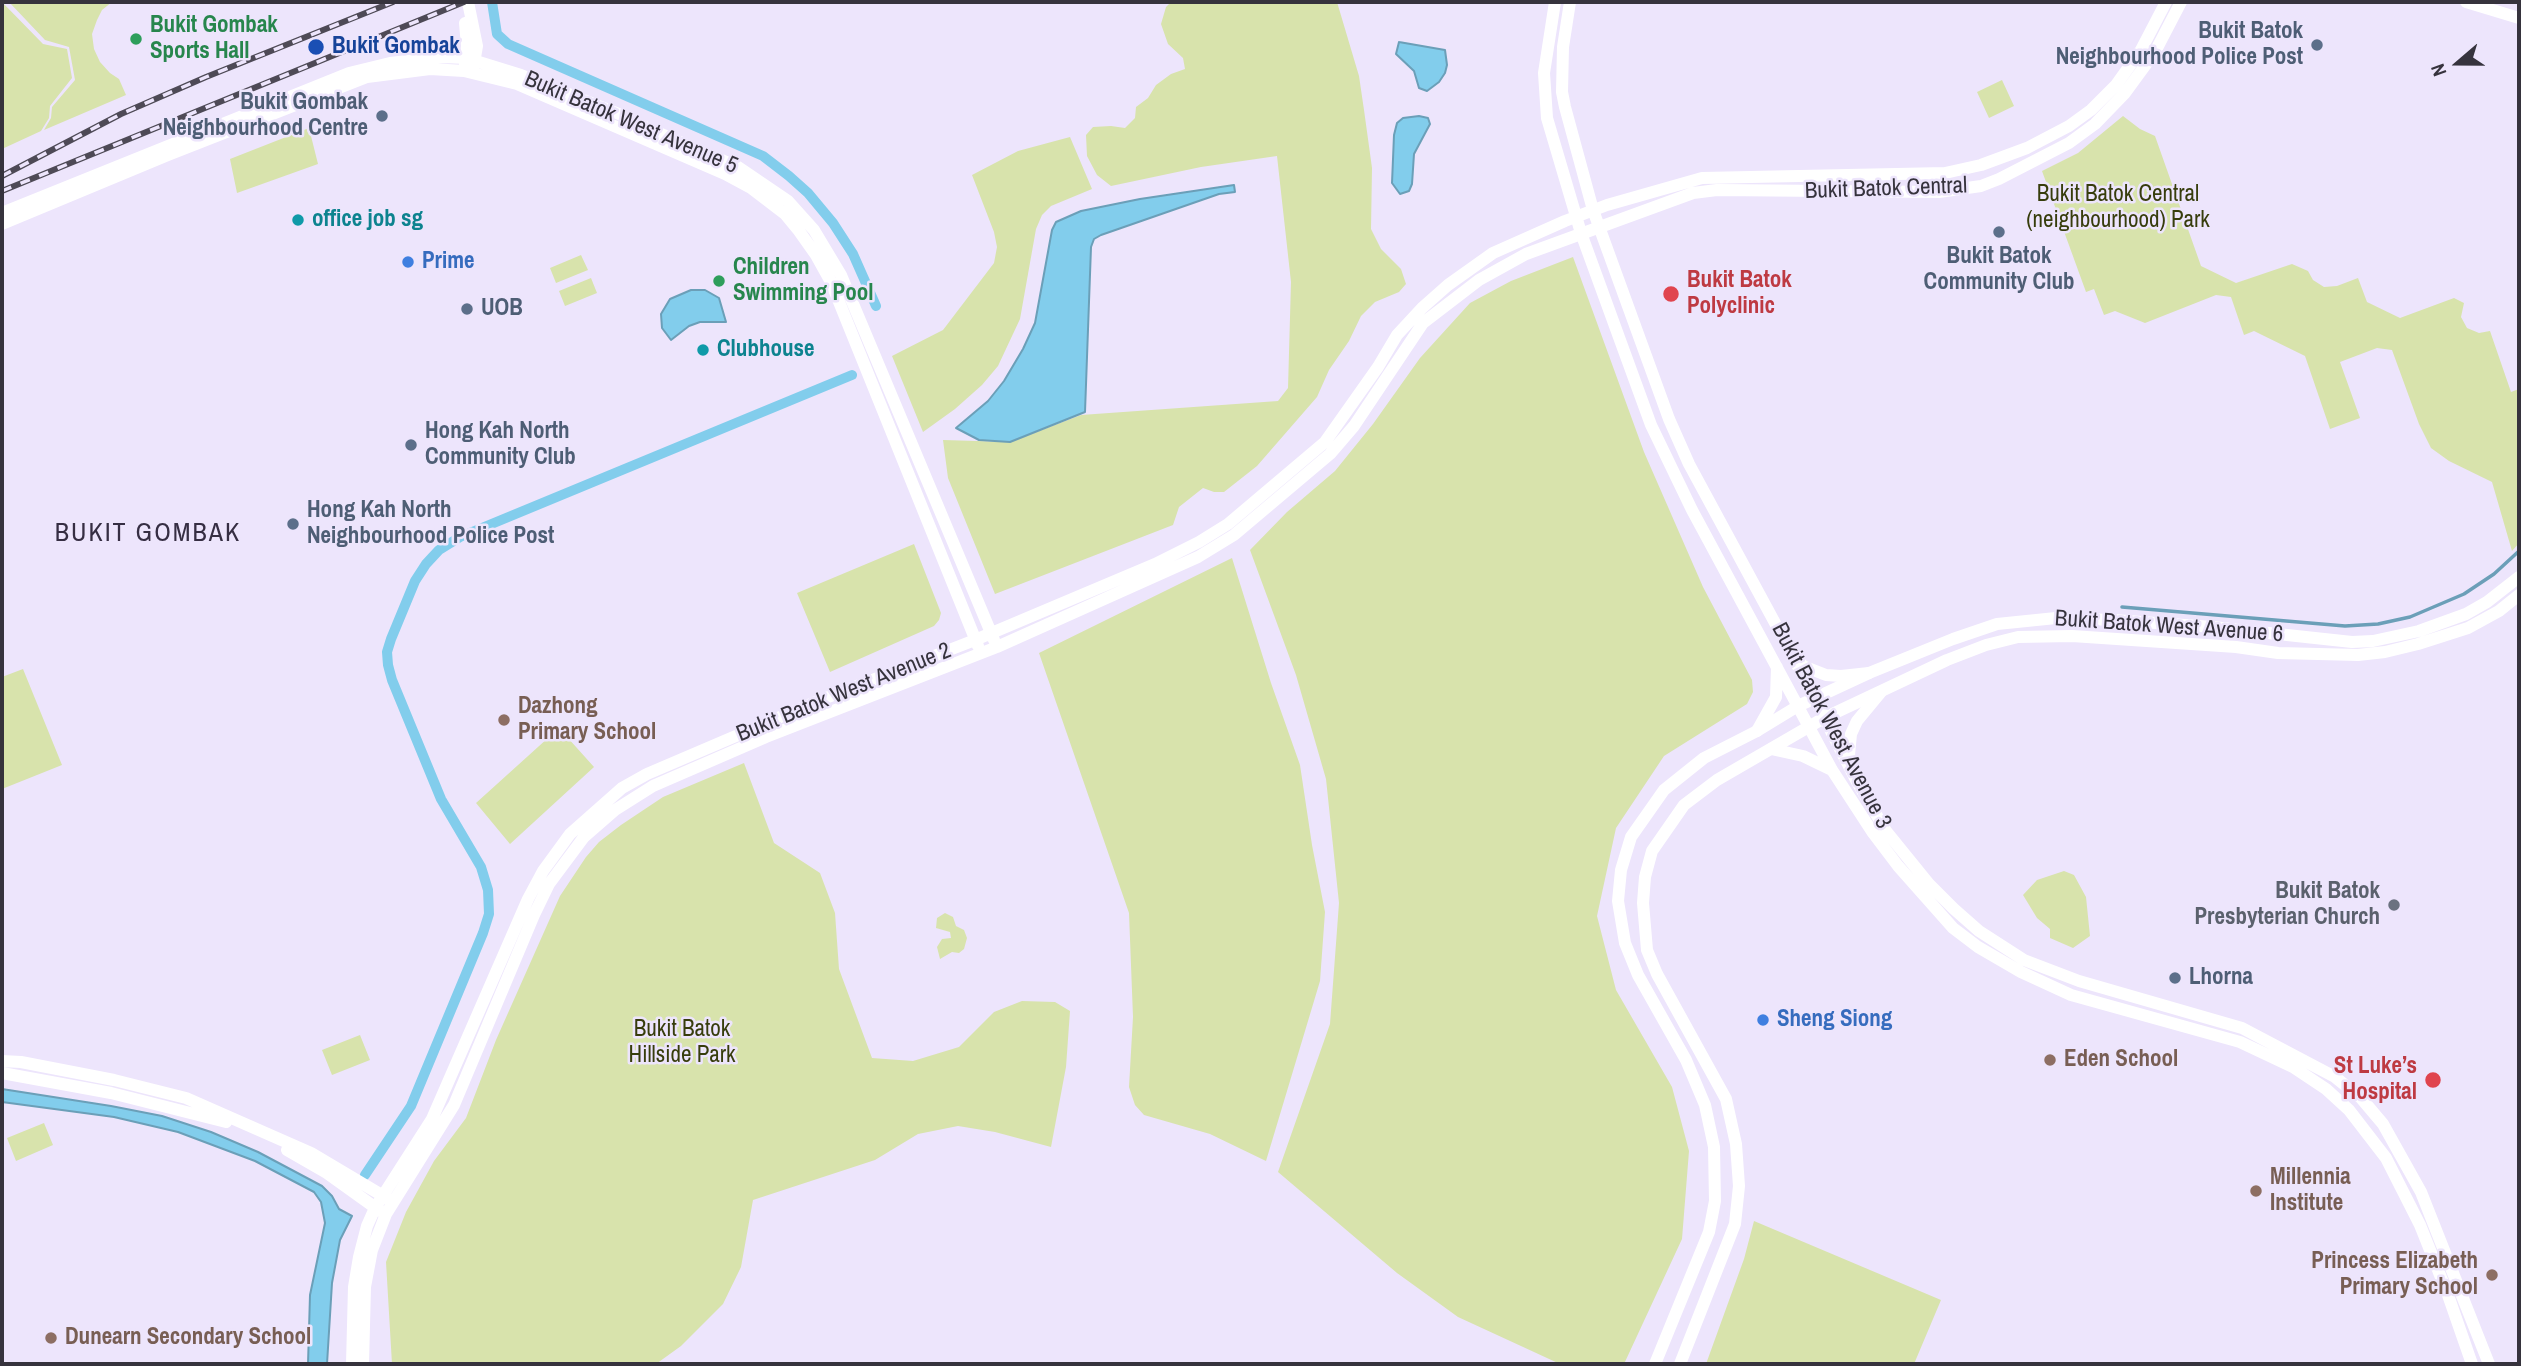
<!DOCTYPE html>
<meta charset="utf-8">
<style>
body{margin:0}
#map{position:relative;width:2521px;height:1366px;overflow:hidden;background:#ede5fc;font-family:"Archivo Narrow",sans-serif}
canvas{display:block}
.frame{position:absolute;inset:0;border:4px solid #36333d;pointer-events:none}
.north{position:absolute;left:2423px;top:28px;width:70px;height:70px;-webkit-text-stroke:5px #ede5fc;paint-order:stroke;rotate:250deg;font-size:19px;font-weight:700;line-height:28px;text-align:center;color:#36333d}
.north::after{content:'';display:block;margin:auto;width:24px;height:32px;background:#36333d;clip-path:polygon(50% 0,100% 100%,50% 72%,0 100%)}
</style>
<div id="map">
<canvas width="2521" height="1366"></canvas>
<div class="frame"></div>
<div class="north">N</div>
</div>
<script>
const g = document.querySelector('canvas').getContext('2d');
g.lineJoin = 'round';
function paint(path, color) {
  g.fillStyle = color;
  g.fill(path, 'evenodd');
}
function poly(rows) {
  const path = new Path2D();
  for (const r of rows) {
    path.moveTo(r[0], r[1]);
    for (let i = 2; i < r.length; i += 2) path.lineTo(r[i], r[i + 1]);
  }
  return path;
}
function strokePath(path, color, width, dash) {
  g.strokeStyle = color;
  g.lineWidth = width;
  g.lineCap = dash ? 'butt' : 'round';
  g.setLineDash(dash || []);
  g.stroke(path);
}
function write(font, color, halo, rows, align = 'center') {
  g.font = font + ' "Archivo Narrow",sans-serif';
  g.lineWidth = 5;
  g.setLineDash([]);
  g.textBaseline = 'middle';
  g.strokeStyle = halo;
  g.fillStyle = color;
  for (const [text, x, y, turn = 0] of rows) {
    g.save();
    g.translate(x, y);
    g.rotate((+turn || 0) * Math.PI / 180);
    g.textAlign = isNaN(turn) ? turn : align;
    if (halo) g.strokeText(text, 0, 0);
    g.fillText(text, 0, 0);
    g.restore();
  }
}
paint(poly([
 [2,2,43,44,67,49,72,78,50,106,49,118,41,131,2,149],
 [9,2,112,2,102,10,97,20,92,34,94,49,100,62,110,73,119,79,126,95,44,130,51,118,52,107,75,80,69,47,45,40],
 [1171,2,1337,2,1359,76,1364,110,1372,168,1371,229,1381,249,1401,269,1406,284,1399,292,1375,302,1361,316,1349,341,1329,370,1317,397,1257,466,1224,492,1214,492,1203,488,1179,507,1173,525,995,594,948,478,943,440,1010,442,1081,415,1278,401,1288,388,1291,282,1277,156,1201,167,1111,186,1097,175,1087,156,1086,135,1093,127,1111,126,1125,128,1135,118,1136,107,1148,98,1156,85,1171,74,1185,69,1183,58,1168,44,1161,24,1166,7],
 [2002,80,2014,106,1989,118,1977,92],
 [2123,116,2140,129,2155,136,2201,266,2236,283,2292,264,2308,271,2313,280,2324,287,2337,286,2358,278,2367,302,2400,318,2454,298,2464,303,2461,317,2467,328,2479,333,2490,331,2511,392,2519,389,2519,543,2512,551,2492,482,2449,461,2431,448,2419,424,2392,350,2377,348,2340,362,2360,418,2330,429,2305,356,2254,331,2244,335,2231,297,2216,295,2145,323,2115,311,2104,315,2094,289,2086,292,2042,171,2078,153],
 [309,128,318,164,237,193,230,159],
 [1070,137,1092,189,1051,206,1042,215,1036,229,1020,319,998,366,982,385,955,409,923,432,892,356,943,330,994,263,997,247,994,232,972,175,1018,151],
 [581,255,588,270,556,283,550,268],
 [1573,257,1644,452,1703,587,1752,680,1753,692,1747,704,1664,756,1616,828,1597,916,1616,990,1672,1087,1689,1151,1682,1239,1624,1364,1560,1364,1458,1317,1397,1273,1278,1172,1330,1024,1339,903,1326,779,1296,675,1250,550,1287,512,1335,471,1373,424,1420,358,1470,303,1511,281],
 [591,278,597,293,565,306,559,291],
 [914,544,941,613,939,620,934,626,830,672,797,593],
 [1232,558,1271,683,1300,765,1312,845,1325,912,1320,981,1266,1161,1210,1134,1144,1115,1135,1105,1129,1087,1133,1017,1129,913,1039,653],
 [23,669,62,765,2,789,2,677],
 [559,728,594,767,510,844,476,803],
 [744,763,774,843,820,873,835,913,839,969,872,1058,913,1061,959,1047,994,1012,1022,1001,1055,1002,1070,1011,1066,1067,1051,1147,995,1132,958,1126,918,1134,875,1160,753,1200,741,1267,723,1304,681,1346,656,1364,392,1364,386,1262,406,1212,434,1161,466,1118,496,1040,560,896,586,857,599,842,621,825,663,797],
 [2064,871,2074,875,2086,897,2090,936,2073,948,2050,938,2050,929,2037,918,2023,895,2037,880],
 [945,913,953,917,956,926,964,930,967,938,964,949,959,953,952,952,940,959,937,947,942,939,951,938,950,932,936,928,937,918],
 [360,1035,370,1060,332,1075,322,1050],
 [44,1123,53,1145,16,1161,7,1138],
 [1754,1221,1941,1300,1914,1364,1706,1364,1744,1259]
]), '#d8e3ac');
const water = poly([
 [1399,42,1445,50,1447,65,1445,73,1439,82,1427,91,1419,88,1414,71,1396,54,1399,42],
 [1419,116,1428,118,1430,124,1414,154,1412,184,1409,191,1400,194,1392,183,1394,135,1397,123,1403,118,1419,116],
 [1234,185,1235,192,1219,194,1101,235,1094,239,1091,247,1085,412,1010,442,979,440,956,428,988,401,1004,381,1023,349,1035,323,1052,230,1056,222,1081,211,1140,199,1234,185],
 [691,290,705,290,719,298,726,322,700,322,689,326,671,340,662,328,661,314,670,299,691,290],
 [2,1089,111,1106,162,1116,211,1132,258,1152,322,1186,332,1196,339,1209,352,1216,340,1240,332,1283,327,1364,308,1364,310,1295,325,1223,321,1202,314,1192,255,1161,178,1132,114,1117,2,1102,2,1089]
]);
paint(water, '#82cdec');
strokePath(water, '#6b9fb8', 2);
strokePath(poly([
 [2122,607,2345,626,2378,624,2410,617,2464,594,2494,574,2519,551]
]), '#6b9fb8', 3.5);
strokePath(poly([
 [492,2,497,34,508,44,763,156,789,176,808,193,833,223,853,254,876,306],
 [365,1175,411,1106,483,933,489,914,488,890,481,867,441,799,392,680,388,665,387,652,391,639,415,581,426,564,439,550,460,537,852,375]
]), '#82cdec', 10);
strokePath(poly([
 [468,2,477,46,473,69],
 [2466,2,2519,18],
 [465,23,467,46,465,64],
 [2,213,349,73,390,63,444,57,466,58,521,75,624,116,638,124,738,167,788,201,814,230,841,275,994,640],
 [2,224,168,155,367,77,430,69,464,71,517,84,725,174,751,188,785,214,799,231,816,255,831,282,978,646],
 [2,1061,21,1062,114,1080,186,1098,311,1153,390,1200],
 [2,1073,111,1093,226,1122],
 [287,1150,327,1173,380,1211],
 [352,1364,354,1287,359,1257,367,1226,375,1208,432,1119,528,899,543,871,570,834,622,788,647,774,813,703,975,640,1155,564,1199,542,1228,524,1325,442,1378,367,1397,335,1422,308,1448,285,1493,253,1565,221,1607,205,1702,178,1945,173,1981,165,2027,148,2069,126,2091,110,2116,85,2141,50,2166,2],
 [363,1364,365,1287,372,1250,386,1214,454,1105,534,915,549,884,584,837,615,810,653,786,766,737,997,647,1198,557,1234,535,1330,454,1354,426,1423,323,1479,280,1526,254,1693,193,1717,190,1939,192,1981,186,1999,179,2069,143,2095,124,2125,93,2155,52,2181,2],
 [1655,1364,1709,1232,1715,1201,1714,1147,1705,1105,1686,1060,1638,975,1625,943,1618,901,1621,870,1631,837,1664,790,1704,758,1757,731,1798,706,1869,673,1953,639,1997,624,2056,618,2113,620,2213,627,2352,642,2373,641,2419,631,2466,614,2487,602,2519,577],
 [1680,1364,1735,1224,1739,1186,1736,1144,1726,1099,1657,974,1647,950,1643,903,1645,877,1652,851,1684,805,1717,780,1824,718,1947,660,1986,645,2018,637,2072,636,2236,647,2278,653,2358,655,2385,652,2418,644,2468,628,2499,611,2519,595]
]), '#fff', 12);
strokePath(poly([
 [1555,2,1544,73,1547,118,1581,233,1651,425,1692,510,1809,727,1832,770,1873,833,1898,866,1953,928,1978,947,2021,972,2071,995,2240,1042,2293,1067,2326,1089,2349,1110,2386,1158,2420,1225,2448,1295,2472,1364],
 [1570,2,1563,47,1562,92,1565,107,1593,210,1669,419,1689,464,1788,647,1857,782,1886,831,1929,884,1954,909,1979,931,2024,960,2079,981,2242,1028,2335,1077,2361,1098,2383,1124,2421,1192,2489,1364],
 [1797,659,1803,666,1826,675,1841,676,1869,673],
 [1757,731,1776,697,1777,667],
 [1771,749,1803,756,1832,770],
 [1852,765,1849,755,1851,734,1857,721,1881,692]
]), '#fff', 12);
const rail = poly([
 [2,176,121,114,206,77,393,2],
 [2,191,464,2]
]);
strokePath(rail, '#4e4a56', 6);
strokePath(rail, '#ede5fc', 3.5, [10]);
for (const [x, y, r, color] of [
 [136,39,7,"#2e9e5b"],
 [2317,45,7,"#5c6f8a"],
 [316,47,9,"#1a4fb4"],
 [382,116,7,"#5c6f8a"],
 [298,220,7,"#0f9aa8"],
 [1999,232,7,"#5c6f8a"],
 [408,262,7,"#3f7fe0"],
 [719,281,7,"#2e9e5b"],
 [1671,294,9,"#e0444e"],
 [467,309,7,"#5c6f8a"],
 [703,350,7,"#0f9aa8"],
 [411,445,7,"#5c6f8a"],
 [293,524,7,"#5c6f8a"],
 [504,720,7,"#8d6e63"],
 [2394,905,7,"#6b7280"],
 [2175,978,7,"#5c6f8a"],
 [1763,1020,7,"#3f7fe0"],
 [2050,1060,7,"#8d6e63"],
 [2433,1080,9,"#e0444e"],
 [2256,1191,7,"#8d6e63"],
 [2492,1275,7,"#8d6e63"],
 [51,1338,7,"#8d6e63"]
]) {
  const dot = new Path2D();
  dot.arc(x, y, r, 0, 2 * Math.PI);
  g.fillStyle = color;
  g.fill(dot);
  strokePath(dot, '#ede5fc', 2.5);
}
write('bold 23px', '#27864d', '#ede5fc', [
 ["Bukit Gombak",150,26],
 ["Sports Hall",150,52],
 ["Children",733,268],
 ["Swimming Pool",733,294]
], 'left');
write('bold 23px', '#4e5e75', '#ede5fc', [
 ["Bukit Batok",2303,32,"right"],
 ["Neighbourhood Police Post",2303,58,"right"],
 ["Bukit Gombak",368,103,"right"],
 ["Neighbourhood Centre",368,129,"right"],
 ["Bukit Batok",1999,257,"center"],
 ["Community Club",1999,283,"center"],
 ["UOB",481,309],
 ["Hong Kah North",425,432],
 ["Community Club",425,458],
 ["Hong Kah North",307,511],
 ["Neighbourhood Police Post",307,537],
 ["Lhorna",2189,978]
], 'left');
write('bold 23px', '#164399', '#ede5fc', [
 ["Bukit Gombak",332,47]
], 'left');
write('23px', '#36333d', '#ede5fc', [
 ["Bukit Batok West Avenue 5",631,123,23],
 ["Bukit Batok Central",1886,189,-2],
 ["Bukit Batok West Avenue 6",2169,627,4],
 ["Bukit Batok West Avenue 2",844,693,-22],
 ["Bukit Batok West Avenue 3",1831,726,62]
]);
write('23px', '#373d0c', '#ede5fc', [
 ["Bukit Batok Central",2118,195],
 ["(neighbourhood) Park",2118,221],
 ["Bukit Batok",682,1030],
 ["Hillside Park",682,1056]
]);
write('bold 23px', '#0d838f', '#ede5fc', [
 ["office job sg",312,220],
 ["Clubhouse",717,350]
], 'left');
write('bold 23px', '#366cbe', '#ede5fc', [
 ["Prime",422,262],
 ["Sheng Siong",1777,1020]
], 'left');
write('bold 23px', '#be3a42', '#ede5fc', [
 ["Bukit Batok",1687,281],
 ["Polyclinic",1687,307],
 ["St Luke’s",2417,1067,"right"],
 ["Hospital",2417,1093,"right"]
], 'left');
write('bold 23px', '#785e54', '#ede5fc', [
 ["Dazhong",518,707],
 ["Primary School",518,733],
 ["Eden School",2064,1060],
 ["Millennia",2270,1178],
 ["Institute",2270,1204],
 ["Princess Elizabeth",2478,1262,"right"],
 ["Primary School",2478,1288,"right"],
 ["Dunearn Secondary School",65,1338]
], 'left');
write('bold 23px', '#5b616d', '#ede5fc', [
 ["Bukit Batok",2380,892],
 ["Presbyterian Church",2380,918]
], 'right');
g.letterSpacing = '2px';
write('26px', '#362e43', '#ede5fc', [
 ["BUKIT GOMBAK",148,534]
]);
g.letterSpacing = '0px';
</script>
